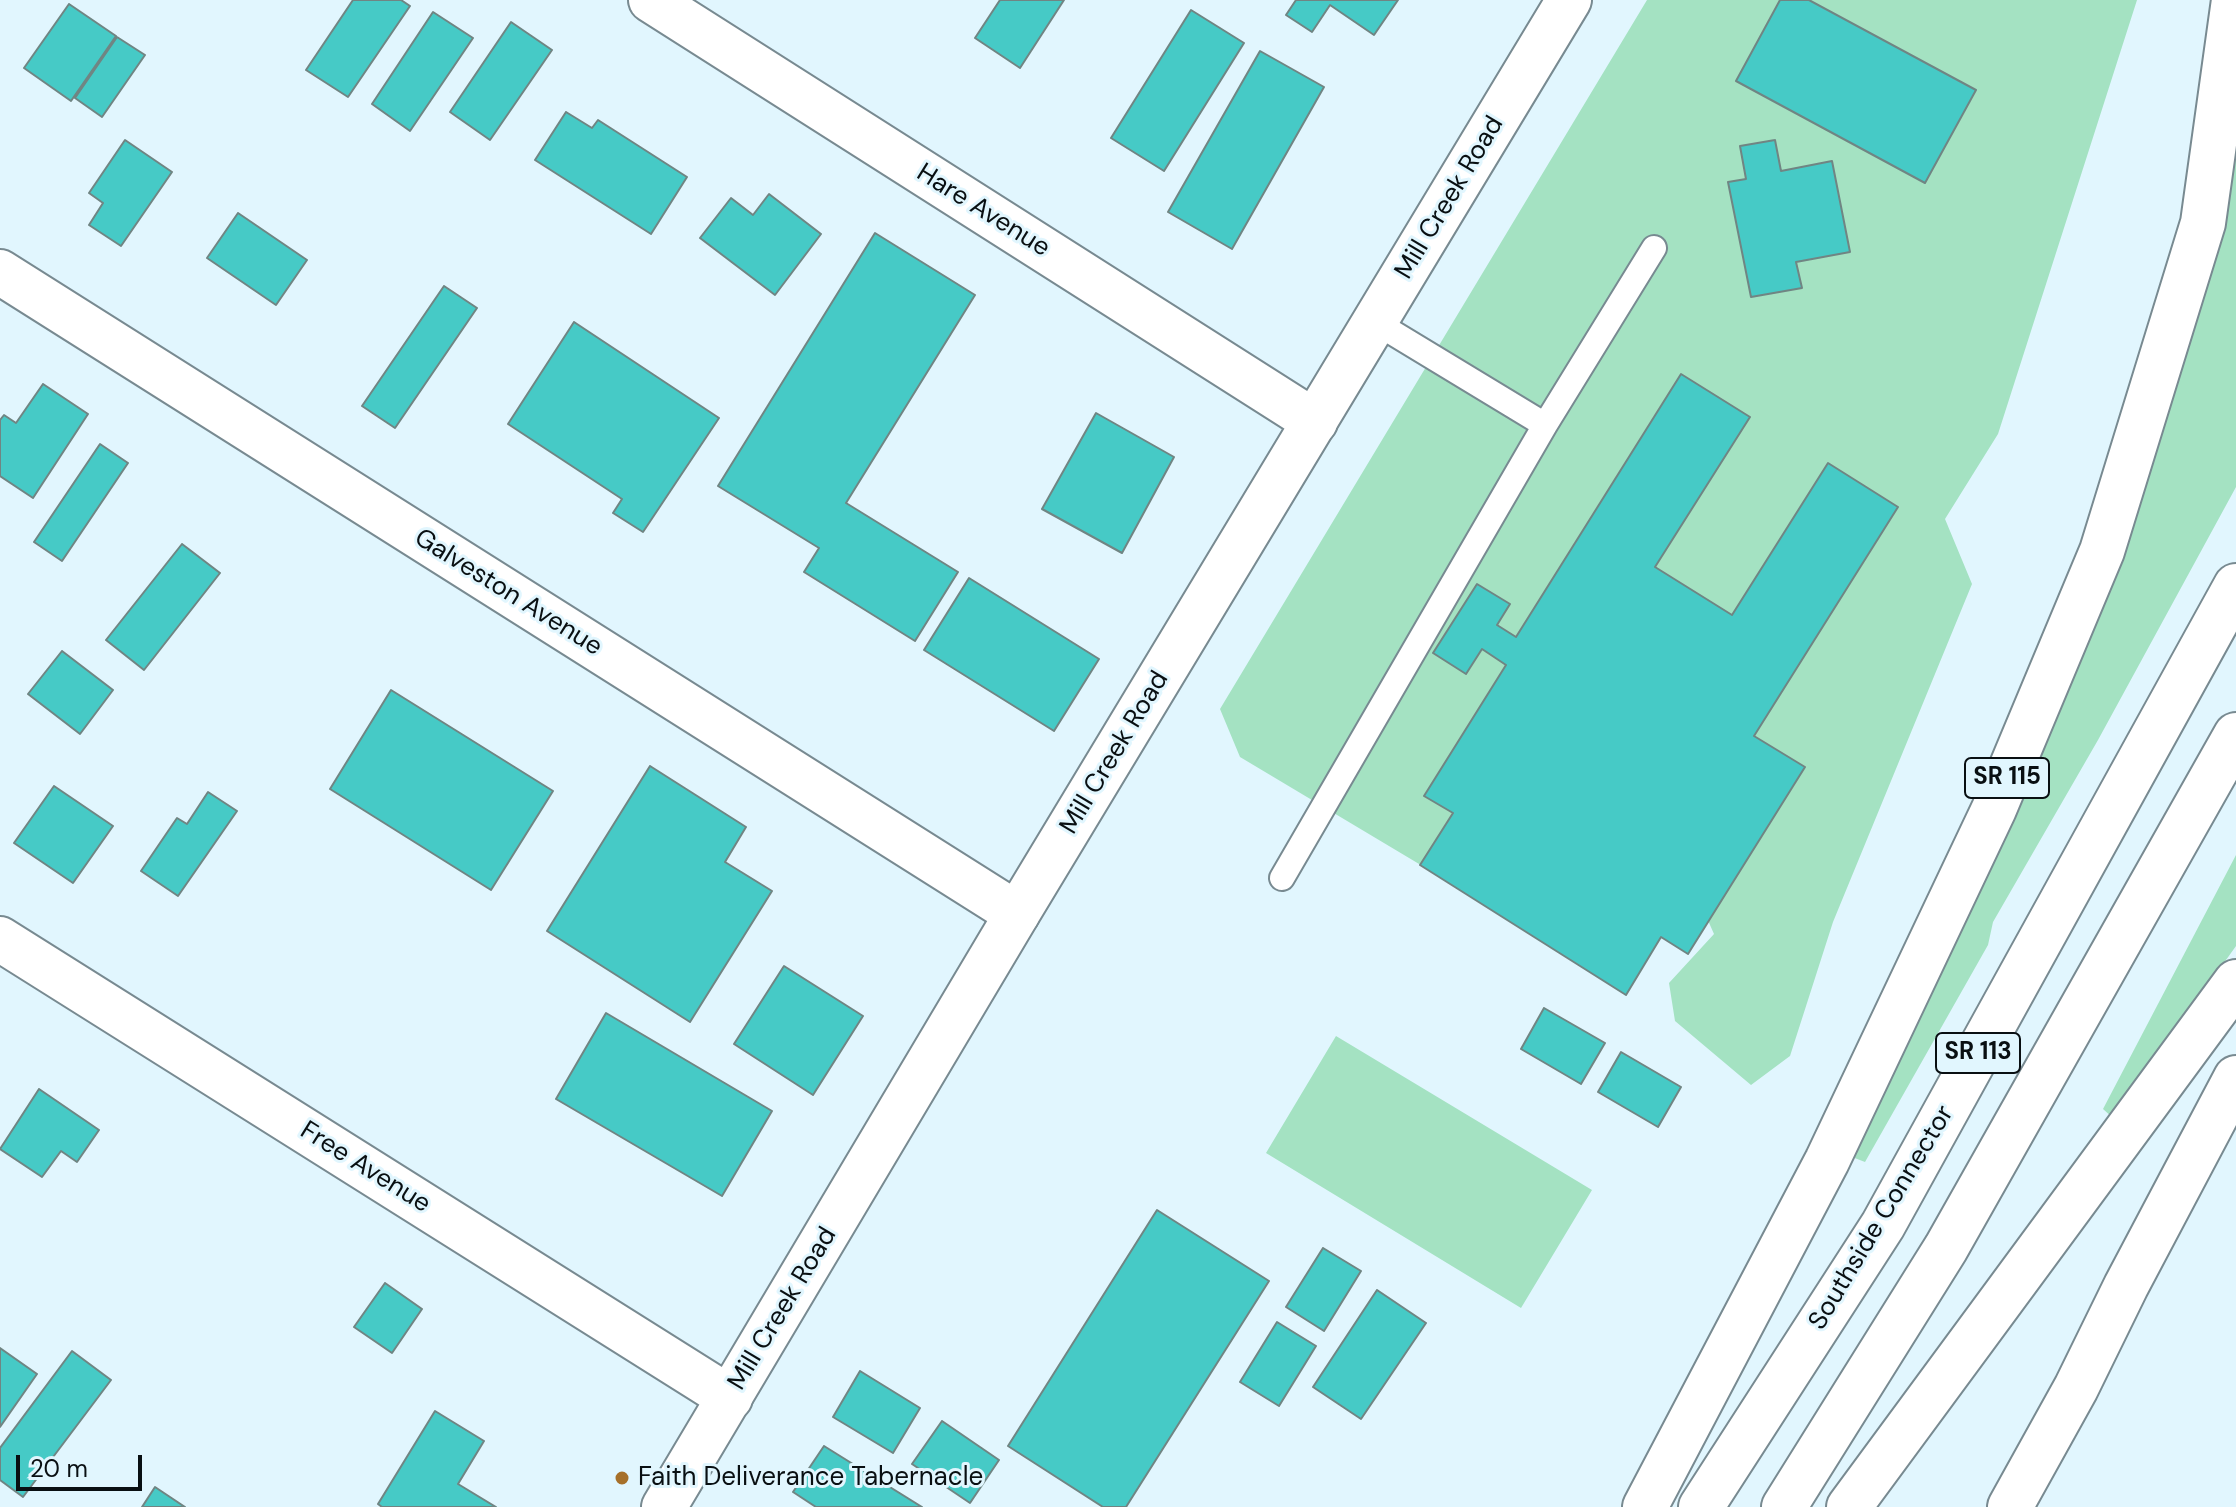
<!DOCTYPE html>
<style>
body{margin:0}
#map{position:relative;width:2236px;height:1507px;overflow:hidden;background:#e1f6fe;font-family:"DM Sans",sans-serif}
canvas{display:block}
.scale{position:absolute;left:16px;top:1455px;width:126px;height:36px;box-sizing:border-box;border:4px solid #090f12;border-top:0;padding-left:10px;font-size:24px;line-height:28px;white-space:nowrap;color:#090f12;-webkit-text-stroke:6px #e1f6fe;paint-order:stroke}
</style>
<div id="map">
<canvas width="2236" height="1507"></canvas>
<div class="scale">20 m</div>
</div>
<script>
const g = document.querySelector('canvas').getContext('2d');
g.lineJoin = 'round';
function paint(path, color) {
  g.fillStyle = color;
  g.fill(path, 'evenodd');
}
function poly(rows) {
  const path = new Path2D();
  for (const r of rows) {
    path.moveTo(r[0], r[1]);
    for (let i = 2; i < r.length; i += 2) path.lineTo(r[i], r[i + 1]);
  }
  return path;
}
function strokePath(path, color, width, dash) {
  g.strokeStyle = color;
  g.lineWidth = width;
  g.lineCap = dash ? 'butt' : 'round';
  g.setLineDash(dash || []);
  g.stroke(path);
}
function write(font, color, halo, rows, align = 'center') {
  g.font = font + ' "DM Sans",sans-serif';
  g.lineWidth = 6;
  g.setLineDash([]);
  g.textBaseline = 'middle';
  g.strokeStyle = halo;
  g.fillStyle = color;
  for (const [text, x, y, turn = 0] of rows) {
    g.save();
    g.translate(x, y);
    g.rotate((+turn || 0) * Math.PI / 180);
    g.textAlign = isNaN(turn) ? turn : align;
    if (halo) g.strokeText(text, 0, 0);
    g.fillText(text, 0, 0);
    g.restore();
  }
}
paint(poly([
 [1647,0,2137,0,1998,434,1945,519,1972,584,1833,922,1790,1056,1751,1085,1675,1021,1669,983,1714,934,1691,882,1476,898,1240,757,1220,709],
 [2236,114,2236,487,2098,740,1993,922,1988,945,1865,1162,1852,1157,2001,827],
 [2236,855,2236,946,2113,1118,2103,1109],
 [1336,1036,1592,1190,1521,1308,1266,1153]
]), '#a4e2c2');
const building = poly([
 [353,0,401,0,410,6,348,97,306,70,353,0],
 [1000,0,1064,0,1020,68,975,38,1000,0],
 [1296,0,1398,0,1374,35,1330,5,1312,32,1286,15,1296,0],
 [1780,0,1809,0,1976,90,1925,183,1736,81,1780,0],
 [69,4,116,36,71,101,24,68,69,4],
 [1191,10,1244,43,1164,171,1111,138,1191,10],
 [433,12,473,38,410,131,372,104,433,12],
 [511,22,552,50,490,140,450,112,511,22],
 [117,37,145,55,102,117,75,98,117,37],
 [1260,51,1324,87,1232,249,1168,212,1260,51],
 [566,112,592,128,598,120,687,177,651,234,535,160,566,112],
 [125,140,172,172,121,246,89,225,103,203,89,193,125,140],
 [1775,140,1781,171,1832,161,1850,252,1796,262,1802,288,1751,297,1728,182,1746,179,1740,146,1775,140],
 [769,194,821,234,775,295,700,238,731,198,753,215,769,194],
 [238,213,307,260,276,305,207,258,238,213],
 [875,233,975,295,846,503,958,572,915,641,804,572,819,548,718,486,875,233],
 [444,286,477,308,395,428,362,406,444,286],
 [574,322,719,418,643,532,613,513,622,499,508,424,574,322],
 [1681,374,1750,417,1655,567,1732,615,1828,463,1898,507,1754,736,1805,767,1688,954,1661,937,1626,995,1420,865,1453,813,1424,796,1506,665,1482,649,1466,674,1433,653,1477,584,1510,604,1497,625,1516,637,1681,374],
 [43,384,88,414,33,498,0,476,0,420,4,415,16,423,43,384],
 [1096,413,1174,457,1122,553,1042,509,1096,413],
 [100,444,128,463,62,561,34,542,100,444],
 [182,544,220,573,144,670,106,640,182,544],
 [969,578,1099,659,1054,731,924,650,969,578],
 [62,651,113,690,80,734,28,694,62,651],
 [391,690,553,791,491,890,330,789,391,690],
 [650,766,746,827,725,862,772,891,690,1022,547,931,650,766],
 [54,786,113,826,73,883,14,843,54,786],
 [208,792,237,811,178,896,141,871,177,818,187,824,208,792],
 [784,966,863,1016,813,1095,734,1044,784,966],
 [1544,1008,1605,1043,1581,1084,1521,1049,1544,1008],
 [606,1013,772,1111,722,1196,556,1099,606,1013],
 [1621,1052,1681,1087,1658,1127,1598,1092,1621,1052],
 [39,1089,99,1130,77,1162,61,1151,42,1177,0,1149,39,1089],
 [1157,1210,1269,1281,1126,1507,1103,1507,1008,1446,1157,1210],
 [1323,1248,1361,1271,1324,1331,1286,1307,1323,1248],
 [385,1283,422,1309,392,1353,354,1327,385,1283],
 [1377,1290,1426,1323,1361,1419,1313,1387,1377,1290],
 [1277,1322,1316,1346,1279,1406,1240,1382,1277,1322],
 [0,1348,37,1374,0,1427,0,1348],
 [72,1351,111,1380,23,1497,0,1480,0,1448,72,1351],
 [860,1371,920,1408,893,1453,833,1417,860,1371],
 [435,1411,484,1441,458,1484,496,1507,382,1507,378,1504,435,1411],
 [942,1421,999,1460,970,1503,912,1464,942,1421],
 [824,1446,922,1507,816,1507,793,1492,824,1446],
 [155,1487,185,1507,142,1507,155,1487]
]);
paint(building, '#46cac6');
strokePath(building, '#708583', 2);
const service = poly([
 [1375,322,1545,425,1654,248],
 [1282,878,1545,425]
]);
const minor = poly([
 [651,0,1315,422],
 [0,272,1017,914],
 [0,939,730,1398]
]);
const tertiary = poly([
 [664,1507,1017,914,1569,0]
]);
const motorway = poly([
 [1645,1507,1827,1161,1994,809,2102,551,2203,223,2234,0],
 [1701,1507,1883,1225,2236,586],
 [1784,1507,1946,1248,2236,735],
 [1849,1507,2236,982],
 [2010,1507,2076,1388,2126,1286,2236,1078]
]);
strokePath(service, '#788a91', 28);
strokePath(minor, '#788a91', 48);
strokePath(tertiary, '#788a91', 48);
strokePath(motorway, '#788a91', 48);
strokePath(service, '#fff', 24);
strokePath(minor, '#fff', 44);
strokePath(tertiary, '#fff', 44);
strokePath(motorway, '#fff', 44);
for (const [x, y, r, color] of [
 [622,1478,8,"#a6702a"]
]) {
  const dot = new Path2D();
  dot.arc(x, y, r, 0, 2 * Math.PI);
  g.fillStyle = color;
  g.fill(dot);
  strokePath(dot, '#e1f6fe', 3);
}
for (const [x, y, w] of [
 [2007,778,84],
 [1978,1053,84]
]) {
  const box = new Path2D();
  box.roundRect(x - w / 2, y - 20, w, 40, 6);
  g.fillStyle = '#e1f6fe';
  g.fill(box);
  strokePath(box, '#090f12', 2);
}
write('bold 24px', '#090f12', null, [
 ["SR 115",2007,778],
 ["SR 113",1978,1053]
]);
write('26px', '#090f12', '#e1f6fe', [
 ["Mill Creek Road",1450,198,-59],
 ["Hare Avenue",983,211,32],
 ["Galveston Avenue",508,593,32],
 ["Mill Creek Road",1115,753,-59],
 ["Free Avenue",365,1168,32],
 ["Southside Connector",1882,1218,-59],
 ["Mill Creek Road",783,1309,-59]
]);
write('26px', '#090f12', '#e1f6fe', [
 ["Faith Deliverance Tabernacle",638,1478]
], 'left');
</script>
